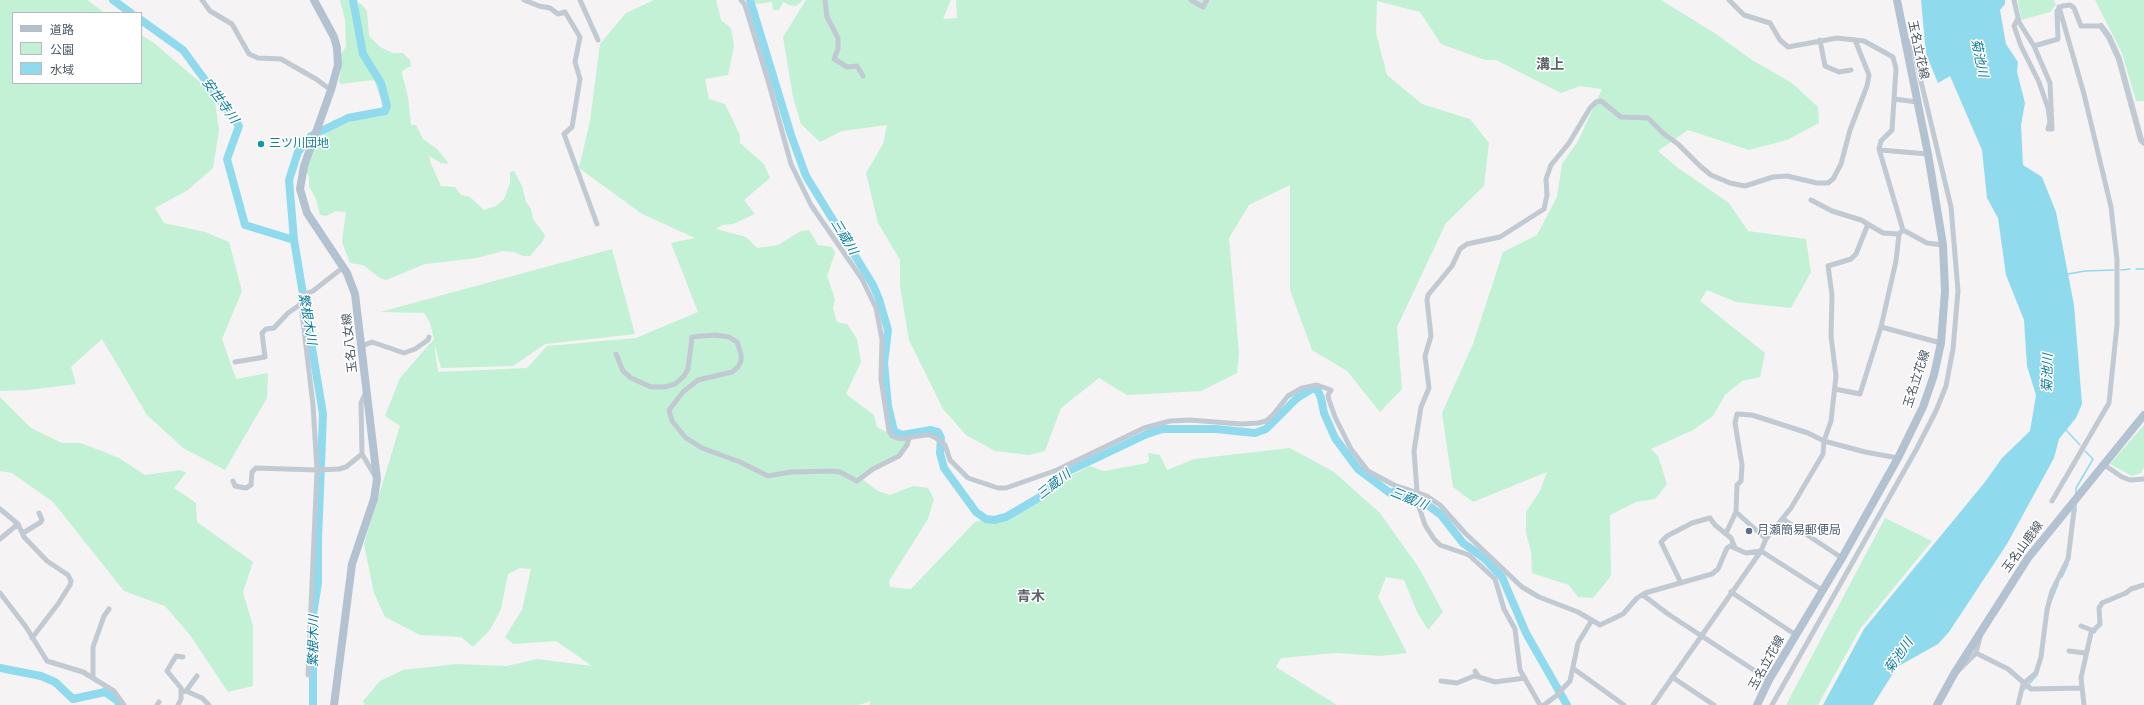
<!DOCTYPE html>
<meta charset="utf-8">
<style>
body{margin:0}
#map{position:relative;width:2144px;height:705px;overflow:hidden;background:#f5f3f3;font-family:Helvetica,"Noto Sans JP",sans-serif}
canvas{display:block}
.legend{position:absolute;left:12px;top:12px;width:130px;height:72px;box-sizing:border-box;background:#fff;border:1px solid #b7bbc0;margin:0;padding:5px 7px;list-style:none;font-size:12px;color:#4a5661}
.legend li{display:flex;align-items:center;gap:8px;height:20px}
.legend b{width:20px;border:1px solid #b7bbc0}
</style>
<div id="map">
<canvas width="2144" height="705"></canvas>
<ul class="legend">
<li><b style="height:5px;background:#b3c2d1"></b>道路</li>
<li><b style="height:11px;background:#c3f1d5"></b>公園</li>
<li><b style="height:11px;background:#90daee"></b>水域</li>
</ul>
</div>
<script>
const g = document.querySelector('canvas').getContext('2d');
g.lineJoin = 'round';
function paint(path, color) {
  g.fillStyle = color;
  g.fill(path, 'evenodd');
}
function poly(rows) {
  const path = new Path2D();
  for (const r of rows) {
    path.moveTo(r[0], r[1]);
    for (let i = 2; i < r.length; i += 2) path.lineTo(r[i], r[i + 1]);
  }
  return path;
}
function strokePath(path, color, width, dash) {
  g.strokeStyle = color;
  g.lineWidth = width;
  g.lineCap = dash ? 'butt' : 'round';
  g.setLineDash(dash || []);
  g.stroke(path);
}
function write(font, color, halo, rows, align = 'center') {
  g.font = font + ' Helvetica,"Noto Sans JP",sans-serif';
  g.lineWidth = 3;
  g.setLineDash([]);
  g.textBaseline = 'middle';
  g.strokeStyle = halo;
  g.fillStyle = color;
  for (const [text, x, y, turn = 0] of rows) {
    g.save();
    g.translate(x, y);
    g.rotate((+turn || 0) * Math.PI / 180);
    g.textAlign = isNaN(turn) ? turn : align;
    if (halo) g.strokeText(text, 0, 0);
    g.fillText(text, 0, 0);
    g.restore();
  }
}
paint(poly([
 [0,0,87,0,105,13,13,13,13,83,141,83,141,35,154,43,214,94,219,130,213,168,188,190,155,208,164,223,205,232,229,242,242,291,222,339,236,379,268,373,267,398,225,470,183,448,147,415,102,339,71,367,76,384,28,390,0,391],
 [340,0,351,0,361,4,367,11,369,35,371,38,380,47,393,53,403,53,410,60,411,66,402,71,402,74,408,97,411,125,416,125,423,139,437,149,447,161,448,164,441,163,429,156,431,164,441,186,455,187,461,195,470,197,484,210,496,206,504,199,510,183,510,172,514,171,522,186,526,202,531,209,533,219,545,235,543,241,530,256,523,256,514,252,503,251,477,258,425,264,386,280,380,278,363,265,350,263,342,242,346,212,336,211,326,216,320,215,316,199,309,186,309,177,306,170,308,150,317,147,333,120,383,115,381,99,374,80,340,84,339,81,341,71,341,55,346,46,345,20],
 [654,0,716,0,721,20,731,28,734,46,728,75,705,79,709,99,725,104,740,135,740,143,764,164,770,178,744,200,755,214,733,224,722,225,716,229,746,237,757,248,778,245,801,231,809,230,818,245,832,247,835,253,827,276,835,299,833,308,837,322,847,324,857,339,861,362,846,394,874,415,877,427,884,431,909,438,904,452,862,479,878,491,890,495,913,486,928,488,934,499,928,519,889,581,890,587,911,589,975,522,986,519,994,520,1024,509,1045,495,1059,482,1090,466,1104,471,1147,463,1149,460,1148,453,1160,455,1167,470,1194,459,1290,448,1334,472,1380,513,1419,568,1443,612,1428,630,1417,612,1404,580,1386,577,1378,597,1407,653,1381,656,1337,653,1281,658,1276,667,1337,705,869,705,871,701,859,705,364,705,363,701,380,681,403,670,456,664,507,666,537,659,592,666,556,641,513,644,505,637,522,610,531,569,520,568,508,574,501,609,490,630,473,647,461,637,420,635,385,617,374,593,364,544,400,426,385,416,400,378,434,339,430,323,424,313,380,312,612,249,635,334,545,344,513,366,441,368,434,342,438,372,527,368,547,346,636,338,698,312,671,243,695,238,642,214,579,168,590,121,600,44,626,13],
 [754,0,803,0,796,6,789,5,783,2,779,10,773,10,772,2,756,4],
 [806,0,951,0,943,19,957,18,956,0,1661,0,1716,34,1752,60,1792,83,1818,107,1819,123,1787,140,1749,150,1688,130,1658,151,1678,168,1729,203,1748,231,1806,239,1811,272,1791,308,1736,302,1707,290,1700,301,1765,353,1760,377,1742,381,1725,395,1713,416,1693,430,1651,449,1658,456,1667,484,1655,499,1636,502,1610,515,1611,576,1593,598,1578,597,1569,585,1532,573,1531,552,1526,533,1526,512,1540,491,1547,472,1473,502,1453,487,1442,413,1473,344,1503,252,1537,235,1557,197,1562,164,1578,141,1602,89,1580,86,1561,93,1496,60,1485,60,1441,44,1420,12,1377,1,1376,33,1387,75,1422,104,1470,119,1489,143,1484,186,1446,223,1397,327,1402,389,1380,412,1347,371,1312,350,1290,290,1290,185,1249,205,1229,238,1239,353,1237,373,1201,391,1127,395,1099,378,1061,408,1045,451,1029,455,995,451,966,435,943,409,909,340,900,286,900,260,878,223,866,173,883,144,887,125,842,131,820,142,801,124,793,97,783,37],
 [2018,0,2054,0,2056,5,2050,12,2021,20],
 [2095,0,2144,0,2144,101,2136,101,2122,53],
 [0,397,31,428,62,443,80,443,107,453,119,458,145,475,181,470,186,473,174,488,196,503,197,522,253,562,243,592,253,626,253,686,228,692,190,635,165,606,124,591,53,502,12,473,0,471],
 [2144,425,2144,467,2141,473,2132,476,2110,464],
 [1885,518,1932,541,1860,629,1818,705,1786,705]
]), '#c3f1d5');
paint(poly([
 [1921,0,2005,0,2005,4,2000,10,2006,44,2018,62,2017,72,2025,103,2021,125,2023,165,2042,177,2056,212,2074,305,2082,404,2076,418,2059,439,2054,458,2007,544,1949,632,1938,644,1897,667,1873,705,1823,705,1864,629,1985,482,2002,458,2030,431,2036,395,2027,366,2024,320,2006,275,1998,218,1987,198,1982,150,1950,76,1938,83,1926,54]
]), '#90daee');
strokePath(poly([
 [2136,269,2144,269],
 [2121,270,2130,269],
 [2068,274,2085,271,2114,270],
 [2066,430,2080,445],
 [2076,493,2076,488,2093,459,2085,451],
 [2076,511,2076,503],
 [2062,577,2068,564],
 [2052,599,2058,584],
 [2024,690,2037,675]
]), '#90daee', 1.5);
strokePath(poly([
 [113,0,131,13],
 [750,0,791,135,806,176,873,285,879,299,888,330,884,363,888,406,894,431,902,435,931,430,938,432,941,438,940,453,944,468,976,512,986,519,994,520,1006,517,1040,497,1069,471,1147,434,1162,429,1216,429,1255,433,1266,429,1297,398,1313,388,1318,391,1321,398,1324,413,1335,438,1358,469,1390,493,1396,491,1425,503,1441,515,1463,543,1484,558,1502,577,1526,633,1567,705],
 [141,20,183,50,239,126,227,159,245,225,294,240],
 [0,668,41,676,55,682,73,699,105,692,118,701,119,705],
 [313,705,313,615,318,583,318,540,323,414,294,240,289,180,298,152,311,136,348,118,385,111,387,106,381,83,363,54,353,0]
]), '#90daee', 8);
strokePath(poly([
 [202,0,210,11,232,24,249,54,258,58,281,59,316,79,331,90],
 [524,0,539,6,550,8,558,14,565,12,580,37,575,62,580,79,572,127,564,134,597,224],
 [580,0,598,40],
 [741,0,745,5,769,84,791,164,811,205,862,279,876,308,882,339,881,379,889,431,892,436,900,439,925,435,930,435,936,438,945,445,950,460,968,478,998,488,1006,488,1057,470,1144,428,1170,421,1190,420,1241,424,1258,423,1266,421,1272,416,1288,396,1302,388,1317,385,1331,390,1328,395,1329,400,1335,417,1351,449,1368,471,1394,485,1427,496,1440,505,1465,533,1522,587,1539,597,1578,612,1600,625,1623,614,1637,598,1645,593,1712,574,1718,569,1727,548,1730,546,1746,553,1761,551,1822,590],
 [825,0,827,17,838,38,838,49,834,59,847,67,857,66,863,76],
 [1191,0,1203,7,1207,0],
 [1729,0,1744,15,1770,23,1780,40,1788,47,1837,38,1864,41,1893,57,1896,69,1892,130,1881,141,1879,149,1903,230,1927,243,1943,245],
 [2014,0,2019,22,2034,46,2058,39,2057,11,2062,6,2070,5,2074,8,2081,26,2101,26],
 [2018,18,2014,26,2021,46,2039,82,2048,108,2050,122,2048,129,2052,129,2050,83,2034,46],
 [1820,40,1825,66,1839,72,1851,70],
 [1894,99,1917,102],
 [1880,150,1928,154],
 [1811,200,1832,211,1861,220,1883,233,1899,234],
 [1881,327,1941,343],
 [362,346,372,342,404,353,415,349,428,340,429,337],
 [616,354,623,371,631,378,651,387,664,387,675,384,684,376,688,369,692,337,715,335,729,337,737,342,741,354,741,361,738,367,732,372,698,380,683,392,669,410,672,421,686,438,702,448,740,462,768,476,791,472,832,471,840,472,857,481,873,469,899,456,907,445,909,438],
 [235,362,265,357,262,333,266,329,274,328,288,313,301,304],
 [1835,389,1860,394,1881,327,1896,261,1899,234,1903,230],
 [362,454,361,403,366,392],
 [2103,464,2122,477,2130,480,2144,479],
 [233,481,235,486,246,488,251,485,252,472,256,468,317,470,339,469,346,467,362,454,375,476],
 [2052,501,2109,403,2117,325,2117,260,2111,207,2084,94,2059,7],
 [0,509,18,524],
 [1736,512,1766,539],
 [1783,519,1842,558],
 [23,533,41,522,42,520,39,513],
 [1726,533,1736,512,1737,485,1741,481,1742,465,1735,423,1737,414,1752,415,1808,433,1824,441,1865,452,1898,458],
 [0,539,18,524,24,537,47,561,68,575,71,581,70,585,58,604,32,638],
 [1681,583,1661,542,1667,536,1692,523,1710,518,1715,525,1731,538,1735,548],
 [1731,592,1796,635],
 [0,593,26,627,47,661,83,672,114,691,124,705],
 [1643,595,1668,614,1769,680],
 [2081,626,2094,631],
 [2069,651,2085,653],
 [1976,653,1980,637],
 [1574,669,1624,705],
 [1475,671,1479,677,1495,682,1525,678],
 [1958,671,1976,653,2008,669,2031,689,2081,688],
 [308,675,317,470,313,405,300,296,313,291,341,269],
 [1672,677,1714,705],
 [93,678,93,647,104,616,109,609],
 [1441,681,1457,683,1474,676,1479,677],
 [186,691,197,676],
 [181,692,186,691,202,698,209,705],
 [157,705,159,702],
 [178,705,181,699,181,688,167,671,176,656,183,657],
 [1540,705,1520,670,1515,629,1504,609,1495,579,1469,555,1440,545,1434,539,1425,525,1418,504,1414,451,1421,407,1429,388,1425,356,1431,336,1427,300,1428,295,1452,266,1460,249,1467,244,1500,237,1544,209,1547,195,1546,179,1551,165,1569,143,1590,108,1596,102,1601,101,1621,117,1648,118,1664,134,1678,144,1700,166,1711,175,1730,183,1745,186,1773,177,1787,176,1817,183,1828,183,1833,179,1841,164,1850,130,1867,86,1869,75,1855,40],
 [1544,705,1556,696,1570,681,1578,643,1592,620],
 [1653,705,1761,551,1766,539,1791,508,1823,454,1824,441,1831,421,1836,376,1831,336,1832,295,1828,266,1851,259,1856,254,1868,224],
 [1772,705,1916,450,1936,411,1946,386,1953,349,1958,291,1951,207,1914,52,1907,40],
 [2018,705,2023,684,2036,673,2041,657,2047,610,2052,591,2068,559,2074,511,2072,503],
 [2084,705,2081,678,2091,633,2100,624,2099,608,2102,603,2126,593,2131,589,2144,585]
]), '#c1cad2', 5);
strokePath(poly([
 [2101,26,2109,37,2119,59,2141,140,2144,143]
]), '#c1cad2', 6);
strokePath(poly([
 [314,0,334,37,337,48,338,65,331,90,304,166,300,189,307,213,347,273,355,294,377,479,374,499,352,564,334,705],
 [1757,705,1769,680,1842,558,1898,458,1923,407,1934,375,1941,343,1945,291,1943,245,1928,154,1897,0],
 [1937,705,1954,674,2028,558,2144,415]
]), '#b3c2d1', 8);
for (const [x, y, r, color] of [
 [261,144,4,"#0f9aa8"],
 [1749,531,4,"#5c6f8a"]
]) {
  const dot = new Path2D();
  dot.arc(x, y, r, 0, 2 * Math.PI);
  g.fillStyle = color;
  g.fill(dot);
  strokePath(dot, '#fff', 1.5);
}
write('12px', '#4a5661', '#fff', [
 ["玉名立花線",1918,50,78],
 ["玉名八女線",350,343,-96],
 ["玉名立花線",1917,379,-72],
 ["玉名山鹿線",2023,547,-54],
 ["玉名立花線",1767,663,-61]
]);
write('12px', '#0d838f', '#fff', [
 ["三ツ川団地",269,144]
], 'left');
write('12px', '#4e5e75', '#fff', [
 ["月瀬簡易郵便局",1757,531]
], 'left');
write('italic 13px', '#0c7c9b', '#fff', [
 ["菊池川",1979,58,78],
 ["安世寺川",220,101,54],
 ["三蔵川",844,237,59],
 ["繁根木川",307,319,80],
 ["菊池川",2048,373,-89],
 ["三蔵川",1054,485,-38],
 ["三蔵川",1409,499,22],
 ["繁根木川",314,641,-89],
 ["菊池川",1899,656,-55]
]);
write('bold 14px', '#5f6368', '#fff', [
 ["溝上",1550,65],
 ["青木",1031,597]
]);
</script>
